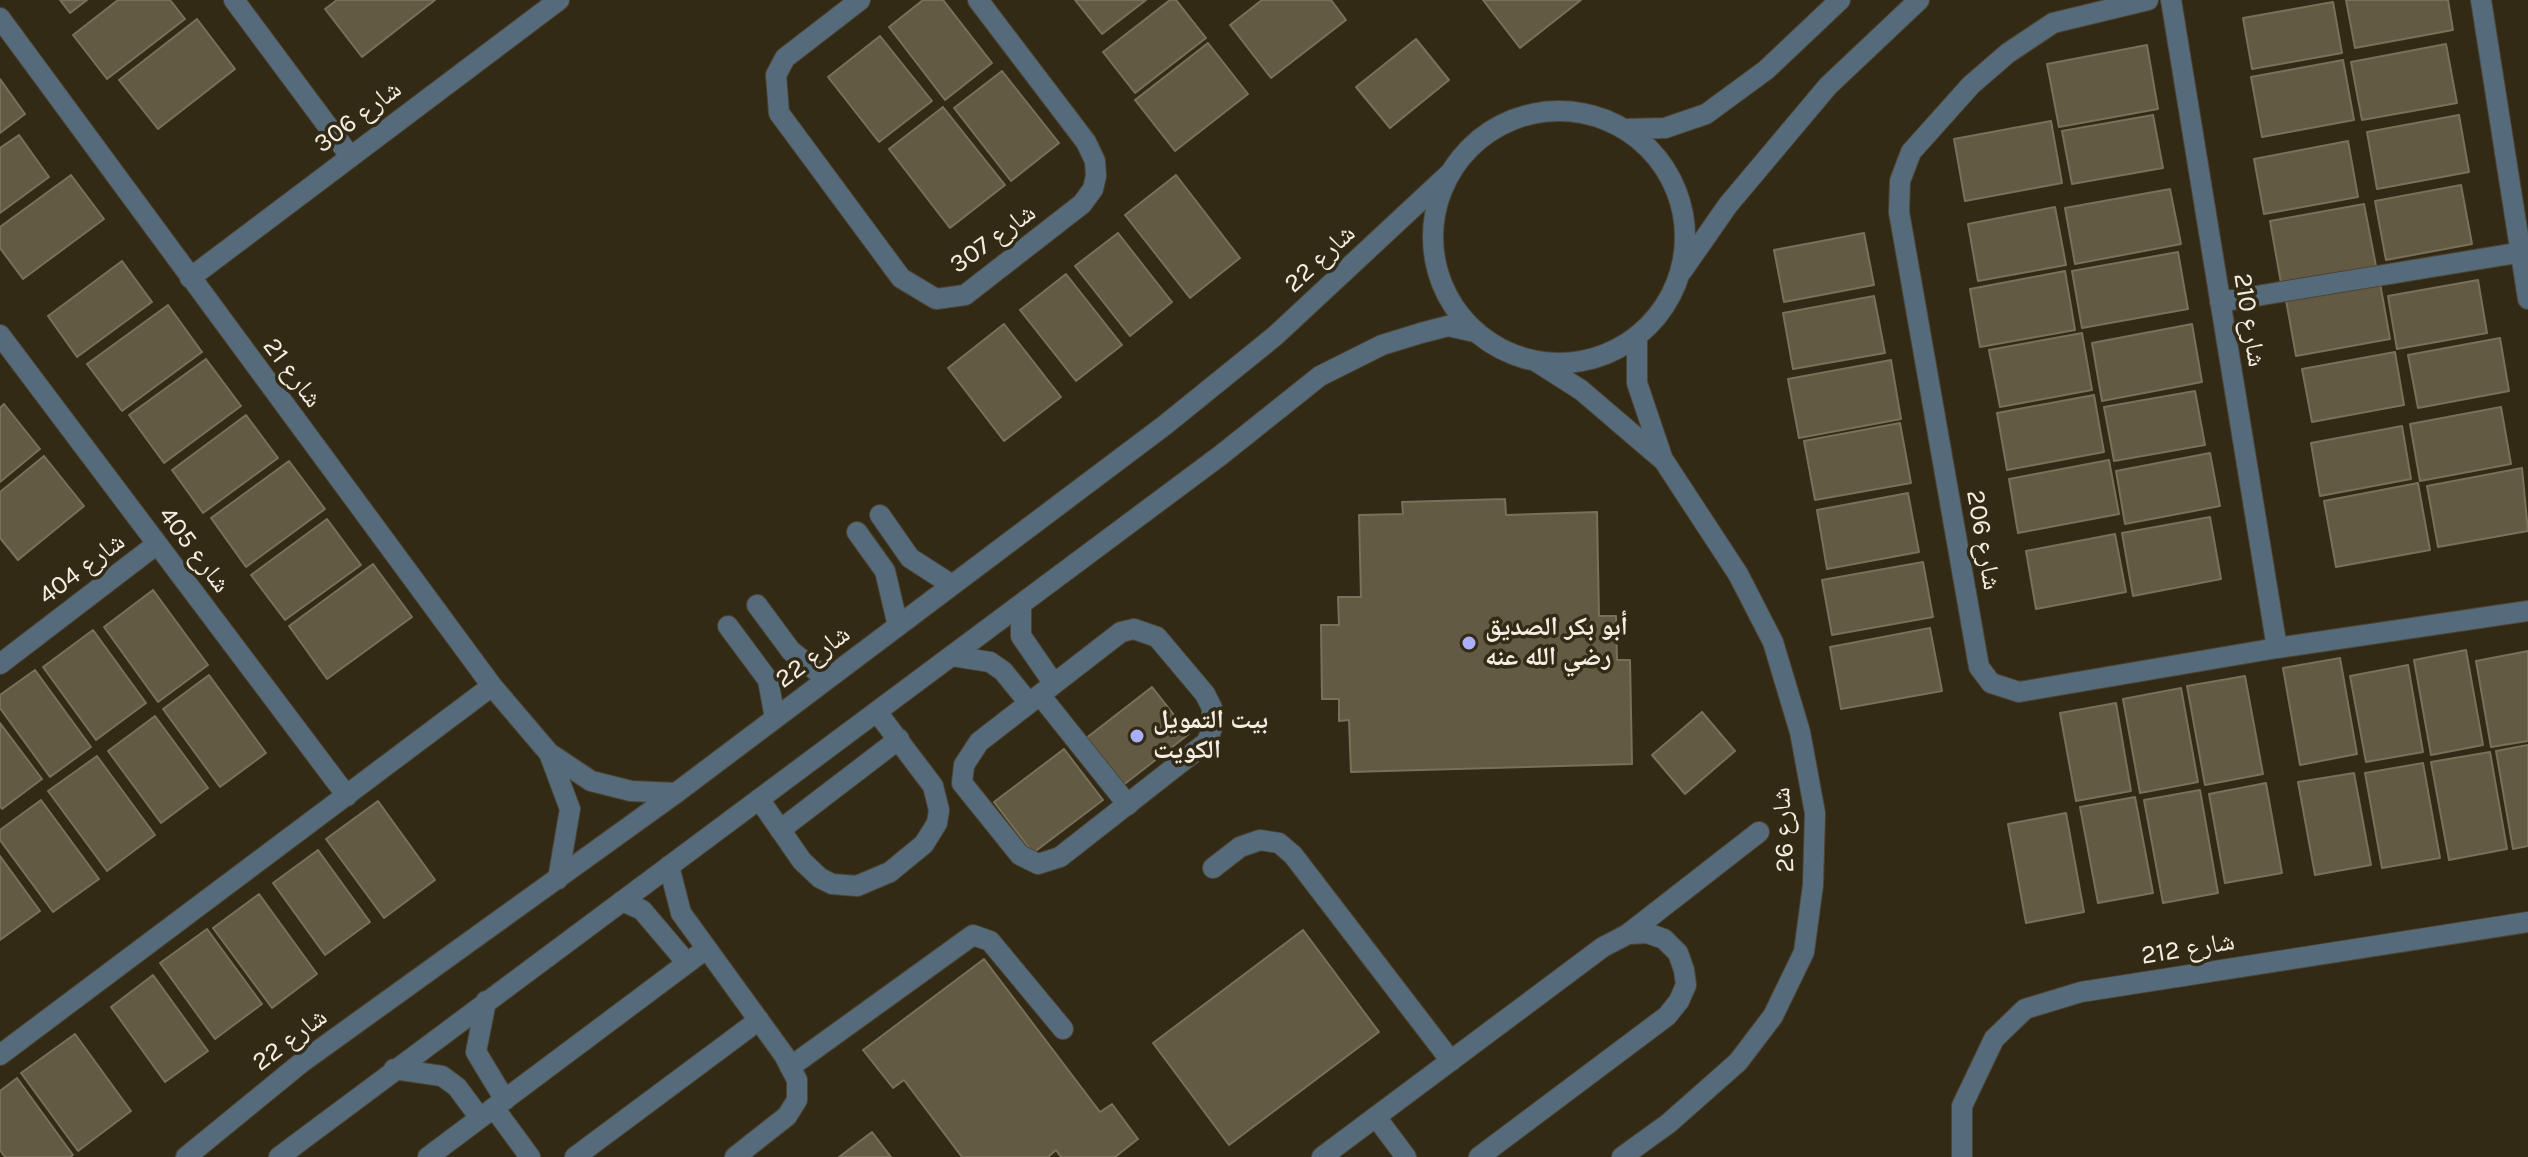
<!DOCTYPE html>
<meta charset="utf-8">
<style>
body{margin:0}
canvas{display:block;background:#322a15}
</style>
<canvas width="2528" height="1157"></canvas>
<script>
const g = document.querySelector('canvas').getContext('2d');
g.lineJoin = 'round';
function paint(path, color) {
  g.fillStyle = color;
  g.fill(path, 'evenodd');
}
function poly(rows) {
  const path = new Path2D();
  for (const r of rows) {
    if (r.length === 3) {
      path.moveTo(r[0] + r[2], r[1]);
      path.arc(r[0], r[1], r[2], 0, 2 * Math.PI);
      continue;
    }
    path.moveTo(r[0], r[1]);
    for (let i = 2; i < r.length; i += 2) path.lineTo(r[i], r[i + 1]);
  }
  return path;
}
function strokePath(path, color, width, dash) {
  g.strokeStyle = color;
  g.lineWidth = width;
  g.lineCap = dash ? 'butt' : 'round';
  g.setLineDash(dash || []);
  g.stroke(path);
}
function write(font, color, halo, rows, align = 'center') {
  g.font = font + ' Karla,"Noto Naskh Arabic",sans-serif';
  g.lineWidth = 7;
  g.setLineDash([]);
  g.textBaseline = 'middle';
  g.strokeStyle = halo;
  g.fillStyle = color;
  for (const [text, x, y, turn = 0] of rows) {
    g.save();
    g.translate(x, y);
    g.rotate((+turn || 0) * Math.PI / 180);
    g.textAlign = isNaN(turn) ? turn : align;
    if (halo) g.strokeText(text, 0, 0);
    g.fillText(text, 0, 0);
    g.restore();
  }
}
const building = poly([
 [60,0,87,0,70,13,60,0],
 [118,0,170,0,185,19,107,79,73,35,118,0],
 [337,0,435,0,362,57,325,9,337,0],
 [923,0,943,0,992,63,945,100,889,27,923,0],
 [1075,0,1146,0,1102,34,1075,0],
 [1170,0,1176,0,1206,38,1135,93,1103,52,1170,0],
 [1262,0,1331,0,1346,20,1271,78,1230,25,1262,0],
 [1483,0,1581,0,1520,48,1483,0],
 [2346,0,2448,0,2453,30,2355,48,2346,0],
 [2333,2,2342,53,2252,69,2243,18,2333,2],
 [197,19,235,69,158,129,119,80,197,19],
 [880,36,932,101,879,142,828,77,880,36],
 [1416,39,1449,80,1390,128,1356,87,1416,39],
 [1208,43,1248,94,1175,151,1135,100,1208,43],
 [2446,44,2457,103,2362,120,2351,62,2446,44],
 [2147,45,2158,109,2059,127,2047,64,2147,45],
 [2343,60,2354,120,2262,137,2251,77,2343,60],
 [1002,71,1059,143,1011,181,954,108,1002,71],
 [0,79,25,114,0,133,0,79],
 [943,107,1005,185,950,228,889,149,943,107],
 [2153,115,2163,168,2072,184,2062,131,2153,115],
 [2459,115,2469,172,2377,189,2367,132,2459,115],
 [2051,121,2062,183,1965,201,1954,139,2051,121],
 [19,135,49,177,0,213,0,148,19,135],
 [2348,141,2358,197,2264,214,2254,159,2348,141],
 [71,175,104,219,23,279,0,248,0,227,71,175],
 [1176,175,1240,258,1190,298,1125,215,1176,175],
 [2461,185,2472,244,2386,260,2375,201,2461,185],
 [2170,189,2181,244,2075,264,2065,208,2170,189],
 [2364,204,2376,266,2281,283,2270,221,2364,204],
 [2055,207,2066,265,1978,281,1968,224,2055,207],
 [1118,233,1172,302,1130,336,1075,266,1118,233],
 [1864,233,1874,285,1784,302,1774,250,1864,233],
 [2178,252,2188,309,2082,328,2072,271,2178,252],
 [122,261,152,302,77,357,48,316,122,261],
 [2065,271,2075,330,1980,347,1970,289,2065,271],
 [1066,274,1122,345,1076,381,1020,310,1066,274],
 [2478,280,2487,333,2397,349,2388,296,2478,280],
 [2380,283,2390,339,2296,356,2286,300,2380,283],
 [1874,296,1885,353,1793,369,1783,313,1874,296],
 [168,305,202,352,122,411,87,364,168,305],
 [1004,324,1061,397,1004,441,948,368,1004,324],
 [2192,324,2202,382,2102,401,2092,343,2192,324],
 [2082,333,2092,390,2000,407,1989,350,2082,333],
 [2500,338,2509,391,2418,408,2408,355,2500,338],
 [2395,352,2404,405,2312,422,2302,369,2395,352],
 [206,359,241,406,164,463,129,415,206,359],
 [1891,360,1901,419,1799,438,1788,379,1891,360],
 [2195,391,2205,445,2114,461,2104,407,2195,391],
 [2094,395,2104,452,2007,470,1997,413,2094,395],
 [4,404,40,449,0,482,0,408,4,404],
 [2501,407,2511,464,2420,481,2410,424,2501,407],
 [246,415,278,458,203,513,172,470,246,415],
 [1900,423,1911,483,1815,500,1804,441,1900,423],
 [2402,426,2411,479,2320,496,2311,443,2402,426],
 [2210,453,2220,506,2125,524,2116,471,2210,453],
 [44,456,84,506,18,560,0,538,0,492,44,456],
 [2109,460,2119,514,2018,533,2009,479,2109,460],
 [289,461,325,509,246,567,211,518,289,461],
 [2522,468,2528,531,2438,547,2427,486,2522,468],
 [2418,483,2430,550,2336,567,2324,501,2418,483],
 [1908,493,1919,552,1827,569,1817,510,1908,493],
 [1505,499,1506,515,1597,512,1599,616,1616,616,1617,660,1630,660,1632,764,1351,772,1349,720,1339,721,1339,699,1322,699,1321,625,1339,625,1338,597,1361,597,1359,515,1403,514,1402,502,1505,499],
 [2210,517,2221,579,2133,596,2122,533,2210,517],
 [327,519,361,565,285,620,251,575,327,519],
 [2115,534,2126,592,2036,609,2026,551,2115,534],
 [1923,562,1933,617,1832,635,1822,580,1923,562],
 [373,564,412,617,327,679,289,626,373,564],
 [153,590,208,665,158,702,104,627,153,590],
 [1930,628,1942,691,1841,709,1830,647,1930,628],
 [93,630,146,703,96,740,43,667,93,630],
 [2466,650,2483,745,2431,755,2414,660,2466,650],
 [2528,651,2528,741,2491,747,2476,661,2528,651],
 [2340,658,2357,754,2300,765,2283,668,2340,658],
 [2408,665,2423,752,2366,762,2350,676,2408,665],
 [35,670,91,747,50,777,0,708,0,695,35,670],
 [209,675,266,753,220,787,163,709,209,675],
 [2245,676,2263,774,2205,785,2187,686,2245,676],
 [1152,687,1189,734,1122,786,1085,739,1152,687],
 [2181,688,2198,782,2140,793,2123,699,2181,688],
 [2116,703,2131,791,2076,801,2060,713,2116,703],
 [1702,712,1735,751,1685,794,1652,755,1702,712],
 [155,716,208,788,161,823,108,751,155,716],
 [0,723,42,779,2,809,0,806,0,723],
 [2528,745,2528,846,2513,849,2496,751,2528,745],
 [1064,749,1103,800,1033,853,994,802,1064,749],
 [2490,752,2507,849,2449,860,2431,762,2490,752],
 [97,756,155,835,107,871,48,791,97,756],
 [2423,763,2440,858,2382,868,2365,773,2423,763],
 [2354,773,2371,865,2315,875,2298,782,2354,773],
 [2266,783,2282,873,2225,883,2209,794,2266,783],
 [2200,790,2218,893,2163,903,2144,800,2200,790],
 [2135,797,2153,893,2098,903,2080,807,2135,797],
 [41,800,99,879,53,912,0,840,0,830,41,800],
 [378,801,435,880,384,918,326,839,378,801],
 [2066,813,2084,912,2026,923,2008,824,2066,813],
 [318,850,370,922,325,955,273,883,318,850],
 [0,856,40,911,0,940,0,856],
 [259,894,317,974,272,1008,213,928,259,894],
 [207,929,262,1004,215,1039,160,963,207,929],
 [1303,930,1379,1032,1229,1145,1153,1043,1303,930],
 [984,959,1100,1112,1112,1104,1138,1139,1115,1157,1061,1157,1056,1150,1048,1157,962,1157,904,1080,893,1088,863,1050,984,959],
 [153,975,208,1051,165,1082,111,1007,153,975],
 [75,1034,131,1111,78,1151,21,1073,75,1034],
 [17,1078,73,1155,70,1157,5,1157,0,1150,0,1091,17,1078],
 [872,1132,891,1157,839,1157,872,1132]
]);
paint(building, '#635a43');
strokePath(building, '#797058', 2);
const minor = poly([
 [234,0,350,156],
 [860,0,785,58,776,75,779,113,901,278,936,299,965,295,1082,204,1093,189,1096,176,1095,161,1086,142,978,0],
 [2148,0,2053,23,2008,53,1971,85,1911,152,1900,181,1899,212,1979,667,1991,683,2019,692,2277,648,2528,611],
 [2171,0,2277,648],
 [2481,0,2528,299],
 [0,18,492,686,549,753,591,781,631,791,676,793],
 [1559,237,126],
 [1627,129,1665,128,1706,114,1766,70,1840,0],
 [1682,271,1728,205,1828,86,1919,0],
 [190,278,559,0],
 [2220,302,2528,251],
 [0,335,347,796],
 [1637,337,1637,383,1662,457],
 [1537,362,1581,390,1664,461,1738,574,1773,642,1800,732,1815,813,1813,885,1804,952,1773,1016,1738,1062,1669,1123,1622,1157],
 [880,515,910,558,952,585],
 [857,532,885,571,898,626],
 [757,605,791,651,827,679],
 [1021,605,1021,636,1054,684],
 [728,626,768,680,775,718],
 [1134,629,1157,637,1205,694,1212,708,1212,728,1207,742,1060,857,1038,864,1020,855,962,783,964,765,979,742,1121,632,1134,629],
 [952,656,990,662,1003,671,1029,703],
 [0,664,157,544],
 [1040,695,1128,805],
 [549,753,570,809,558,879],
 [759,799,802,861,820,878,832,884,857,886,890,872,924,844,937,823,939,810,933,786,877,712],
 [780,830,899,739],
 [669,866,681,913,784,1055,797,1080,797,1100,787,1116,735,1157],
 [1213,868,1240,847,1260,840,1279,843,1293,855,1451,1061],
 [622,901,642,910,687,963],
 [1628,934,1759,832],
 [486,1001,476,1052,505,1100],
 [0,1055,492,686],
 [790,1067,973,935,990,941,1063,1029],
 [394,1069,442,1076,457,1087,480,1118],
 [494,1108,530,1157],
 [1376,1117,1406,1157],
 [186,1157,301,1063,676,793,1165,425,1275,336,1450,173],
 [279,1157,1221,455,1320,376,1382,345,1421,333,1448,326,1475,332],
 [428,1157,706,949],
 [575,1157,759,1020],
 [1322,1157,1603,947,1628,934,1647,933,1664,939,1678,953,1684,970,1686,985,1679,1001,1667,1016,1479,1157],
 [1962,1157,1962,1106,1994,1039,2025,1009,2081,992,2528,922]
]);
strokePath(minor, '#4d4532', 22);
strokePath(minor, '#556b7c', 20);
for (const [x, y, r, color] of [
 [1469,643,8,"#aaaffb"],
 [1137,736,8,"#aaaffb"]
]) {
  const dot = new Path2D();
  dot.arc(x, y, r, 0, 2 * Math.PI);
  g.fillStyle = color;
  g.fill(dot);
  strokePath(dot, '#322a15', 3);
}
write('26px', '#f3eee1', '#322a15', [
 ["شارع 306",358,117,-37],
 ["شارع 307",993,239,-36],
 ["شارع 22",1320,259,-43],
 ["شارع 210",2249,320,81],
 ["شارع 21",292,373,53],
 ["شارع 206",1983,540,80],
 ["شارع 405",194,550,53],
 ["شارع 404",82,569,-37],
 ["شارع 22",813,657,-37],
 ["شارع 26",1784,830,-93],
 ["شارع 212",2188,949,-9],
 ["شارع 22",290,1040,-37]
]);
write('bold 26px', '#f3eee1', '#322a15', [
 ["أبو بكر الصديق",1485,628],
 ["رضي الله عنه",1485,658],
 ["بيت التمويل",1153,721],
 ["الكويت",1153,751]
], 'left');
</script>
